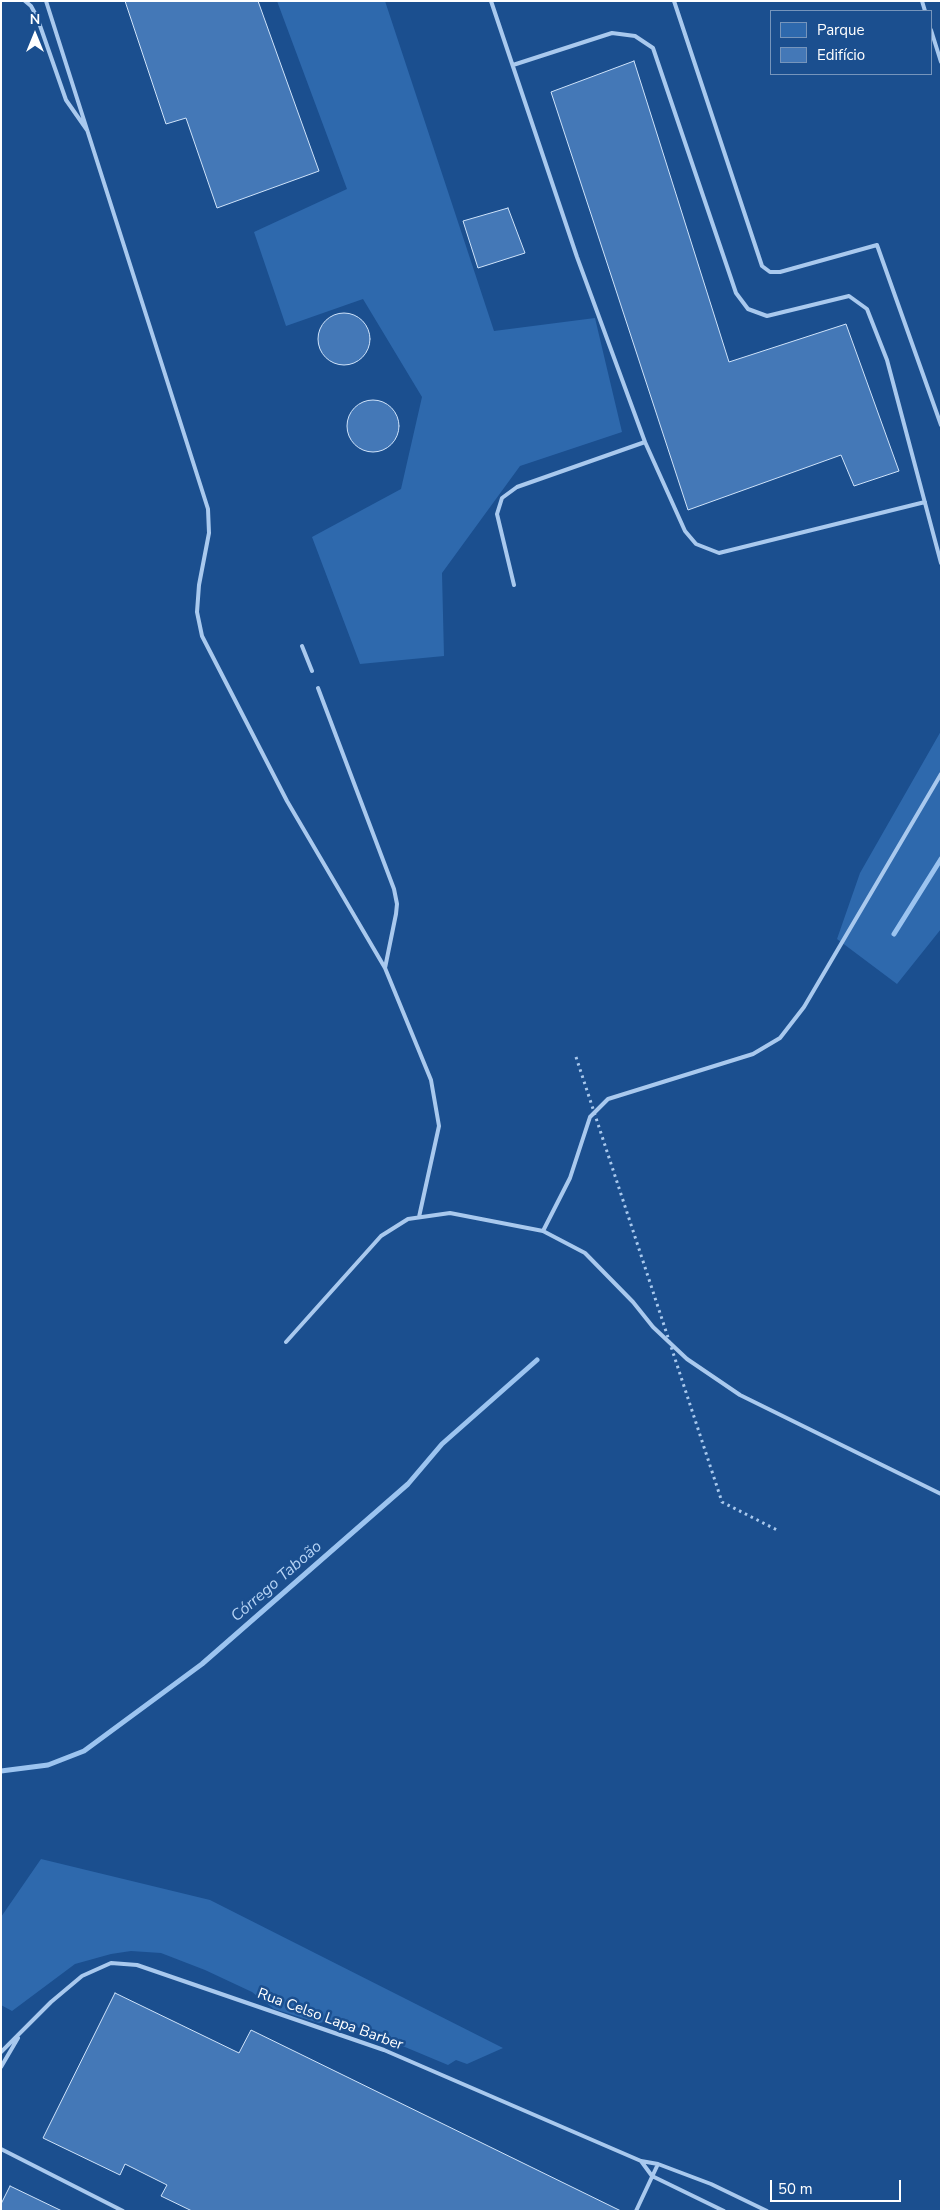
<!DOCTYPE html>
<meta charset="utf-8">
<style>
body{margin:0}
#map{position:relative;width:942px;height:2212px;overflow:hidden;background:#1b4f8f;font-family:"Nunito Sans",sans-serif}
canvas{display:block}
.frame{position:absolute;inset:0;border:2px solid #fff;pointer-events:none}
.legend{position:absolute;left:770px;top:10px;width:162px;height:65px;box-sizing:border-box;background:#1b4f8f;border:1px solid #7695bc;margin:0;padding:6px 9px;list-style:none;font-size:15px;color:#fff}
.legend li{display:flex;align-items:center;gap:10px;height:25px}
.legend b{width:25px;border:1px solid #7695bc}
.north{position:absolute;left:10px;top:10px;width:50px;height:50px;-webkit-text-stroke:4px #1b4f8f;paint-order:stroke;rotate:0deg;font-size:14px;font-weight:700;line-height:20px;text-align:center;color:#fff}
.north::after{content:'';display:block;margin:auto;width:18px;height:22px;background:#fff;clip-path:polygon(50% 0,100% 100%,50% 72%,0 100%)}
.scale{position:absolute;left:770px;top:2180px;width:131px;height:22px;box-sizing:border-box;border:2px solid #fff;border-top:0;padding-left:6px;font-size:15px;line-height:18px;white-space:nowrap;color:#fff;-webkit-text-stroke:4px #1b4f8f;paint-order:stroke}
</style>
<div id="map">
<canvas width="942" height="2212"></canvas>
<div class="frame"></div>
<ul class="legend">
<li><b style="height:14px;background:#2e69ad"></b>Parque</li>
<li><b style="height:14px;background:#4478b7"></b>Edifício</li>
</ul>
<div class="north">N</div>
<div class="scale">50 m</div>
</div>
<script>
const g = document.querySelector('canvas').getContext('2d');
g.lineJoin = 'round';
function paint(path, color) {
  g.fillStyle = color;
  g.fill(path, 'evenodd');
}
function poly(rows) {
  const path = new Path2D();
  for (const r of rows) {
    if (r.length === 3) {
      path.moveTo(r[0] + r[2], r[1]);
      path.arc(r[0], r[1], r[2], 0, 2 * Math.PI);
      continue;
    }
    path.moveTo(r[0], r[1]);
    for (let i = 2; i < r.length; i += 2) path.lineTo(r[i], r[i + 1]);
  }
  return path;
}
function strokePath(path, color, width, dash) {
  g.strokeStyle = color;
  g.lineWidth = width;
  g.lineCap = dash ? 'butt' : 'round';
  g.setLineDash(dash || []);
  g.stroke(path);
}
function write(font, color, halo, rows, align = 'center') {
  g.font = font + ' "Nunito Sans",sans-serif';
  g.lineWidth = 5;
  g.setLineDash([]);
  g.textBaseline = 'middle';
  g.strokeStyle = halo;
  g.fillStyle = color;
  for (const [text, x, y, turn = 0] of rows) {
    g.save();
    g.translate(x, y);
    g.rotate((+turn || 0) * Math.PI / 180);
    g.textAlign = isNaN(turn) ? turn : align;
    if (halo) g.strokeText(text, 0, 0);
    g.fillText(text, 0, 0);
    g.restore();
  }
}
paint(poly([
 [277,1,385,1,494,331,595,318,622,432,520,466,442,573,444,656,360,664,312,537,401,489,422,397,363,299,286,326,254,232,347,189],
 [941,731,941,929,897,984,837,939,860,873],
 [41,1859,210,1900,503,2048,467,2064,456,2060,448,2065,338,2019,319,2023,274,2009,252,1992,205,1970,161,1953,131,1951,111,1954,75,1964,12,2011,1,2005,1,1917]
]), '#2e69ad');
strokePath(poly([
 [894,934,941,859],
 [1,1771,48,1765,84,1751,202,1664,408,1484,442,1444,537,1360]
]), '#9cc4f0', 5);
const building = poly([
 [125,1,258,1,319,171,217,208,186,118,166,124,125,1],
 [634,61,729,362,846,324,899,471,854,486,841,455,688,510,551,92,634,61],
 [508,208,525,253,478,268,463,221,508,208],
 [344,339,26],
 [373,426,26],
 [115,1993,239,2053,251,2030,621,2211,192,2211,161,2196,167,2185,125,2164,120,2175,43,2138,115,1993],
 [10,2186,62,2211,1,2211,1,2204,10,2186]
]);
paint(building, '#4478b7');
strokePath(building, '#cfe3fa', 1);
strokePath(poly([
 [25,1,31,6,37,17,66,100,87,130],
 [46,1,208,509,209,533,199,585,197,612,202,636,287,801,385,968,431,1080,439,1126,419,1217],
 [491,1,577,257,645,442,685,531,696,544,719,553,925,502],
 [674,1,762,266,770,272,780,272,877,245,941,425],
 [922,1,925,11],
 [931,30,941,62],
 [513,65,612,33,635,36,653,48,736,293,748,309,767,316,849,296,867,309,887,360,941,563],
 [514,585,497,514,502,498,517,487,645,442],
 [302,646,312,671],
 [318,688,394,889,397,904,396,914,385,968],
 [543,1231,570,1178,590,1117,608,1099,753,1054,780,1038,804,1007,941,774],
 [286,1342,381,1236,408,1219,450,1213,543,1231,585,1253,633,1302,653,1327,687,1359,740,1395,941,1494],
 [1,2052,51,2002,82,1976,111,1963,137,1965,384,2050,641,2161,658,2164,711,2184,767,2211],
 [1,2067,18,2038],
 [1,2149,123,2211],
 [641,2161,652,2176,724,2211],
 [636,2211,658,2164]
]), '#a9c9ee', 4);
strokePath(poly([
 [576,1057,722,1502,779,1531]
]), '#a9c9ee', 3, [2.5, 4]);
write('15px', '#fff', '#1b4f8f', [
 ["Rua Celso Lapa Barber",330,2020,20]
]);
write('italic 16px', '#b5d3f5', '#1b4f8f', [
 ["Córrego Taboão",277,1582,-41]
]);
</script>
